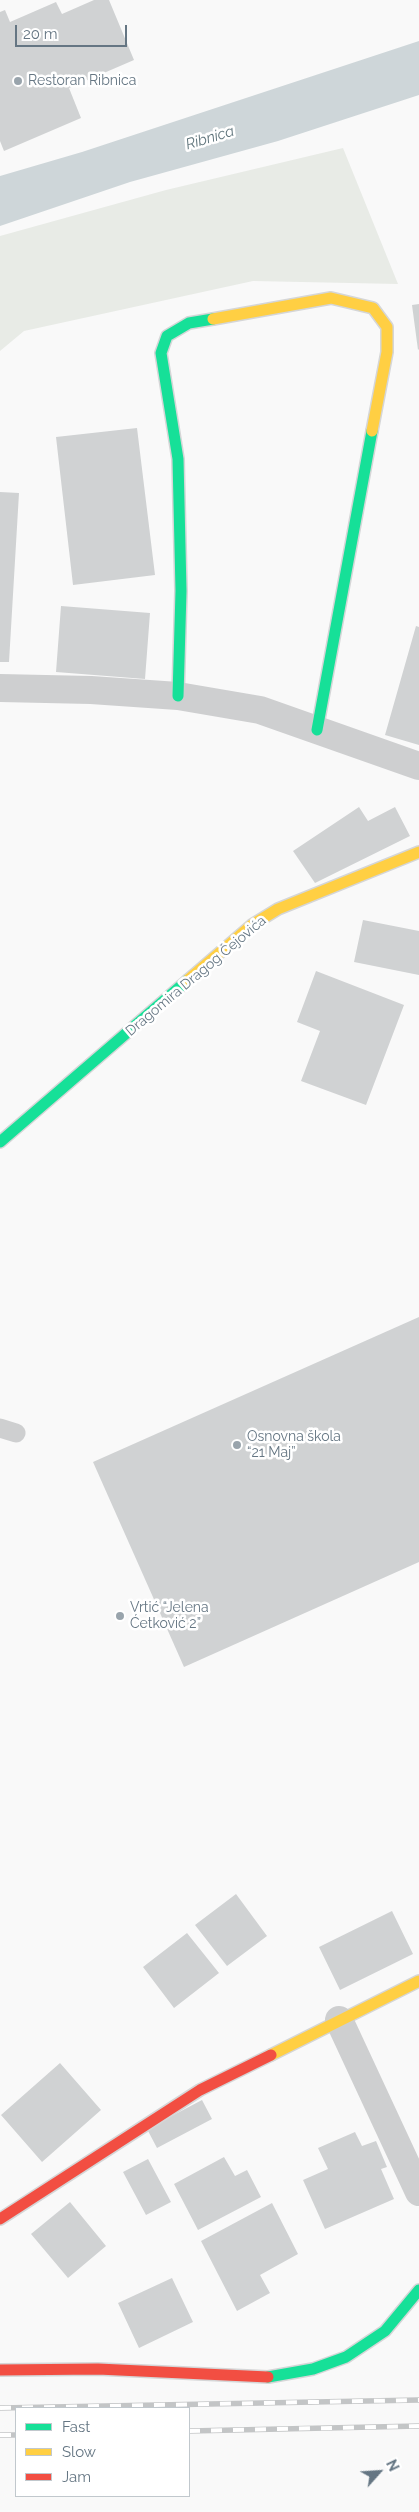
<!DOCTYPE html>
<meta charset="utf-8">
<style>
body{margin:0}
#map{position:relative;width:419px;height:2512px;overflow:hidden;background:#f9f9f9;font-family:Raleway,sans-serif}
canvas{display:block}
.legend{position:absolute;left:15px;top:2407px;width:175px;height:90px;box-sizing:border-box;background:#fff;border:1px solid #c1c8cd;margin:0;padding:6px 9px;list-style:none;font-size:15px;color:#657683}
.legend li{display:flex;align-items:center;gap:10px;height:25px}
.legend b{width:25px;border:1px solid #c1c8cd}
.north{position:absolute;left:354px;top:2447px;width:50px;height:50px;-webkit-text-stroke:4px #fff;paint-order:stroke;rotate:64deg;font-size:14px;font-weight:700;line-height:20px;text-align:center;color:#657683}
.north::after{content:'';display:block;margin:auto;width:18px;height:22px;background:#657683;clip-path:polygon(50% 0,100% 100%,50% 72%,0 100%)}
.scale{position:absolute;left:15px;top:25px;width:112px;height:22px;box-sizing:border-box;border:2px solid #657683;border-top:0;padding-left:6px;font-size:15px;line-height:18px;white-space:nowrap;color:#657683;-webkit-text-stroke:4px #fff;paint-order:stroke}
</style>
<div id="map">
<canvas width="419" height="2512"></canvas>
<ul class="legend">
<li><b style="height:6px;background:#16e098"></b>Fast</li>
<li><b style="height:6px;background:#ffcf43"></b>Slow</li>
<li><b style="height:6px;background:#f24e42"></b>Jam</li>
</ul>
<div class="north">N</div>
<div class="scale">20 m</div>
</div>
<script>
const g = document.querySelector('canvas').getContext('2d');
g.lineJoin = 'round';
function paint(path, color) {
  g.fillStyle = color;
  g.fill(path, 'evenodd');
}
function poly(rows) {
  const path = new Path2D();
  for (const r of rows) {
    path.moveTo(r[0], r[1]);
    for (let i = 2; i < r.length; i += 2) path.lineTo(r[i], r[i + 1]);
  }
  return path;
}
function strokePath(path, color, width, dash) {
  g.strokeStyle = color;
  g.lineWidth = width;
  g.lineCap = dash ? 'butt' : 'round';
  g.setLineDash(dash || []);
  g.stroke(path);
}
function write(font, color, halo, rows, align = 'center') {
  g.font = font + ' Raleway,sans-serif';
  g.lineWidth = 5;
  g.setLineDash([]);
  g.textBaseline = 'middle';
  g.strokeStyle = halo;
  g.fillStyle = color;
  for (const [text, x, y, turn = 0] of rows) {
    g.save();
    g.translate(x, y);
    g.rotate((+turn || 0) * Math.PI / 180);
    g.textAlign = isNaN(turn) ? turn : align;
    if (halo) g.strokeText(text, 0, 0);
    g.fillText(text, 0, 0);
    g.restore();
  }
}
paint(poly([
 [343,148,398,284,253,281,24,331,0,351,0,236,166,190]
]), '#e8ebe6');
paint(poly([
 [419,41,419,95,278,141,130,182,0,226,0,176,82,152]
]), '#ced6d9');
paint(poly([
 [94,0,109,0,134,60,69,88,81,118,4,151,0,141,0,12,5,10,10,22,56,2,62,14],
 [419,304,419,349,418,350,412,305],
 [137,428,155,575,73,585,56,437],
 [0,492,19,493,9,662,0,662],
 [61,606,150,613,145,679,56,672],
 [416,626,419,627,419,745,385,735],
 [359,807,368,821,395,807,410,836,315,883,293,851],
 [363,920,419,931,419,975,354,962],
 [316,971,404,1005,366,1105,301,1081,320,1031,297,1022],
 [419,1317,419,1562,184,1667,93,1462],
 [236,1894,267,1936,227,1966,195,1925],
 [392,1911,413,1954,340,1990,319,1947],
 [187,1933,219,1973,174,2008,143,1967],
 [60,2063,101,2110,42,2162,1,2115],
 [202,2100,212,2119,157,2148,147,2129],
 [355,2132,362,2146,376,2141,387,2167,381,2169,394,2199,325,2229,303,2180,328,2169,318,2148],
 [224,2157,235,2176,247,2170,261,2197,198,2230,174,2184],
 [148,2159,171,2202,146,2215,123,2172],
 [70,2202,106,2246,68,2278,31,2234],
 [272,2203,298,2254,260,2275,270,2293,237,2311,201,2241],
 [172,2278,193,2322,139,2348,118,2303]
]), '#d0d2d3');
const fast = poly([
 [178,696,181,591,178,459,161,353,167,336,189,323,213,319],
 [317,730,372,431],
 [0,1142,188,980],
 [268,2377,313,2369,346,2357,385,2331,419,2290]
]);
const slow = poly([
 [213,319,331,298,373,308,387,327,387,352,372,431],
 [188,980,252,925,278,909,419,852],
 [271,2055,419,1981]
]);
const jam = poly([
 [0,2219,200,2090,271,2055],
 [0,2370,98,2369,268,2377]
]);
strokePath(fast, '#d5d6d7', 14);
strokePath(slow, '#d5d6d7', 14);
strokePath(jam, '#d5d6d7', 14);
strokePath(poly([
 [0,1428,16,1433]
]), '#cecfd0', 19);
strokePath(poly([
 [0,688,91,690,178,696,260,710,419,766],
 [339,2020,419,2192]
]), '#cecfd0', 28);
strokePath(fast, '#16e098', 11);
strokePath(slow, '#ffcf43', 11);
strokePath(jam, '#f24e42', 11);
const rail = poly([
 [0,2408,419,2400],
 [189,2431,419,2426],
 [0,2435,16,2435]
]);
strokePath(rail, '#c3c5c6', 5.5);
strokePath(rail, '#fff', 4, [11]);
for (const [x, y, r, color] of [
 [18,81,5,"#99a4ac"],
 [237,1445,5,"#99a4ac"],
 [120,1616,5,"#99a4ac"]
]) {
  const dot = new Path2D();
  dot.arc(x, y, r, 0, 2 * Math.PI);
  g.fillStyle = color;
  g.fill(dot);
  strokePath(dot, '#fff', 2);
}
write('14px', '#657683', '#fff', [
 ["Restoran Ribnica",28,81],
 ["Osnovna škola",247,1437],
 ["“21 Maj”",247,1453],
 ["Vrtić “Jelena",130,1608],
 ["Ćetković 2”",130,1624]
], 'left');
write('14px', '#657683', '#fff', [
 ["Dragomira Dragog Čejovića",196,976,-40]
]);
write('italic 15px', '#60757c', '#fff', [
 ["Ribnica",210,138,-17]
]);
</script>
